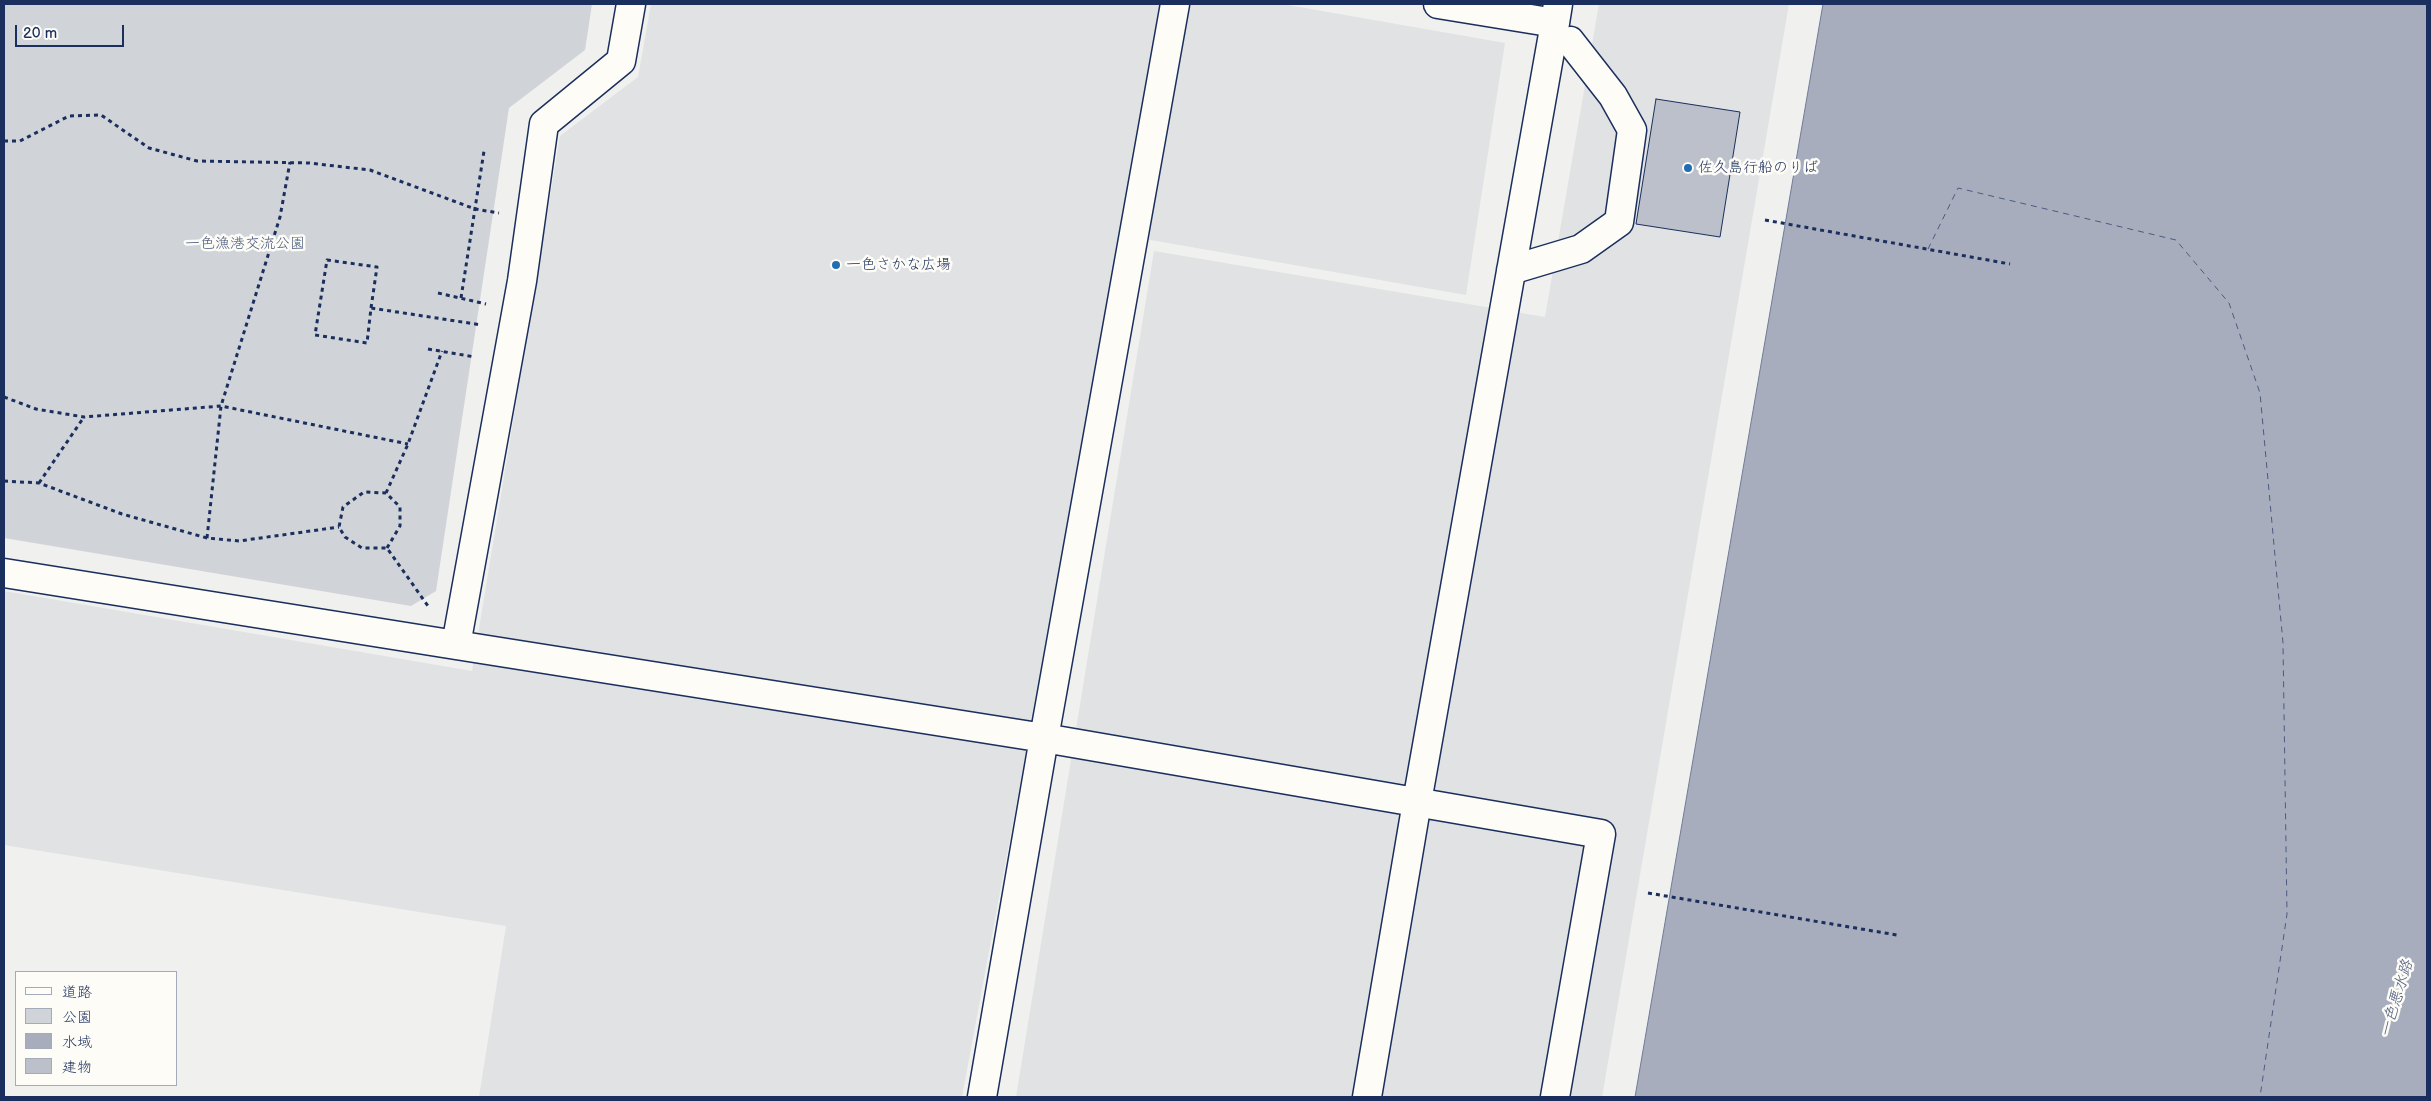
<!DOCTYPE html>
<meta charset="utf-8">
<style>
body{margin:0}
#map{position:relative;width:2431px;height:1101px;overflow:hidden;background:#f0f0ee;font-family:"Balsamiq Sans","Klee One",sans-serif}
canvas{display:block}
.frame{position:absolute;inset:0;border:5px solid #1b2f5e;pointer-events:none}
.legend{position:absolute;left:15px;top:971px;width:162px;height:115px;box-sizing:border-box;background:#fdfcf7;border:1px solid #a3aaba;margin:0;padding:6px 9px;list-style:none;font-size:15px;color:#1b2f5e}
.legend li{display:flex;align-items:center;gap:10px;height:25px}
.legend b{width:25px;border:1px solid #a3aaba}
.scale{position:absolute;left:15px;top:25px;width:109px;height:22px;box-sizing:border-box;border:2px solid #1b2f5e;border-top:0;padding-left:6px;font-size:15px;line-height:18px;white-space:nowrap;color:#1b2f5e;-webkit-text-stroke:4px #fdfcf7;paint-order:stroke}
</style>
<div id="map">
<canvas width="2431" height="1101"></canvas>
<div class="frame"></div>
<ul class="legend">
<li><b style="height:6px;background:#fdfcf7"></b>道路</li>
<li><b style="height:14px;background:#d0d3d8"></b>公園</li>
<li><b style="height:14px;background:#a7adbd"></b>水域</li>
<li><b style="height:14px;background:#bbc0ca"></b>建物</li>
</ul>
<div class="scale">20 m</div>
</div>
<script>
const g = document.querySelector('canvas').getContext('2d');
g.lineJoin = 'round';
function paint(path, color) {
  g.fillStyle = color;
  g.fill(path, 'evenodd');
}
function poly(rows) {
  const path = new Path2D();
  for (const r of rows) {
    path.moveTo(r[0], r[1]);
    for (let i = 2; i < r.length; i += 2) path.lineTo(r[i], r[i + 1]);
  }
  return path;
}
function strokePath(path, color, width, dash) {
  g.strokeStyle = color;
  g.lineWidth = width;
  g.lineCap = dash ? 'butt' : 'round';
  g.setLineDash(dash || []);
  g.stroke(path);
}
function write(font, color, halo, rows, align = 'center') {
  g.font = font + ' "Balsamiq Sans","Klee One",sans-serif';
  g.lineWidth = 5;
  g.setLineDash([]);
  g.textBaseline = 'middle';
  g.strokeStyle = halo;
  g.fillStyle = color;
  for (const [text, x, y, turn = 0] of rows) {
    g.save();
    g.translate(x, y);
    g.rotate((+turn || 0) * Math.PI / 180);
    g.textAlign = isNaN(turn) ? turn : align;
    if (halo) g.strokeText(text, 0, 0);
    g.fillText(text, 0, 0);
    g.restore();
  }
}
paint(poly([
 [651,4,1282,4,1505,43,1466,295,1122,235,962,1097,479,1097,506,926,4,845,4,591,472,671,560,136,638,77],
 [1599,4,1789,4,1602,1097,1016,1097,1154,251,1545,317]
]), '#e0e2e3');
paint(poly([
 [4,4,592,4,585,50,509,108,436,591,411,606,4,538]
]), '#d0d3d8');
const water = poly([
 [1823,4,2427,4,2427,1097,1635,1097,1823,4]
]);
paint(water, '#a7adbd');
strokePath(water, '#6f7b97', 1);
strokePath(poly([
 [1928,249,1958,188,2176,240,2229,303,2260,393,2283,643,2287,914,2260,1097]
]), '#4c5b7f', 1, [6, 5]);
const building = poly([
 [1656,99,1740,112,1720,237,1636,224,1656,99]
]);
paint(building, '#bbc0ca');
strokePath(building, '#1b2f5e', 1);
const minor = poly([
 [631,4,621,61,544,124,522,281,456,645,1044,738,1175,4],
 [1438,4,1555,23,1558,4],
 [1511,270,1581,249,1619,222,1632,130,1613,96,1570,41],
 [4,573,456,645],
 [982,1097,1044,738,1601,834,1555,1097],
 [1367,1097,1417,802,1555,23]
]);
strokePath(minor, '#1b2f5e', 31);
strokePath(poly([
 [4,141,20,141,69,116,101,115,149,148,197,161,309,163,370,170,475,209,499,213],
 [1765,220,2010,264],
 [438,293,486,304],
 [461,298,484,151],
 [371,308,377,267,327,260,315,335,367,343,371,308,482,325],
 [428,349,475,357],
 [4,397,36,409,84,417,221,406,408,444],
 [4,481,39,483,122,514,207,538,239,541,339,527],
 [39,483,84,417],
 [386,493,408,444,442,351],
 [207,538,221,406,280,217,290,162],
 [387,548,400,526,400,507,386,493,364,492,343,507,339,527,345,537,362,548,387,548,428,606],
 [1648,893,1897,935]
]), '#1b2f5e', 3, [4, 4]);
strokePath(minor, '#fdfcf7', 28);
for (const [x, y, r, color] of [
 [1688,168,5,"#1f6fb2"],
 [836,265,5,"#1f6fb2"]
]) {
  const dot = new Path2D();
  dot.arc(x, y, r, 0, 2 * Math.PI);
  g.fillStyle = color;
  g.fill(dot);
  strokePath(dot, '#fdfcf7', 2);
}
write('15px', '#1b2f5e', '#fdfcf7', [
 ["佐久島行船のりば",1698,168],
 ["一色さかな広場",846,265]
], 'left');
write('15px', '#48587c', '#fdfcf7', [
 ["一色漁港交流公園",245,244]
]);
write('italic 16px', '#4c5b7f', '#fdfcf7', [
 ["一色悪水路",2397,999,-73]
]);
</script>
